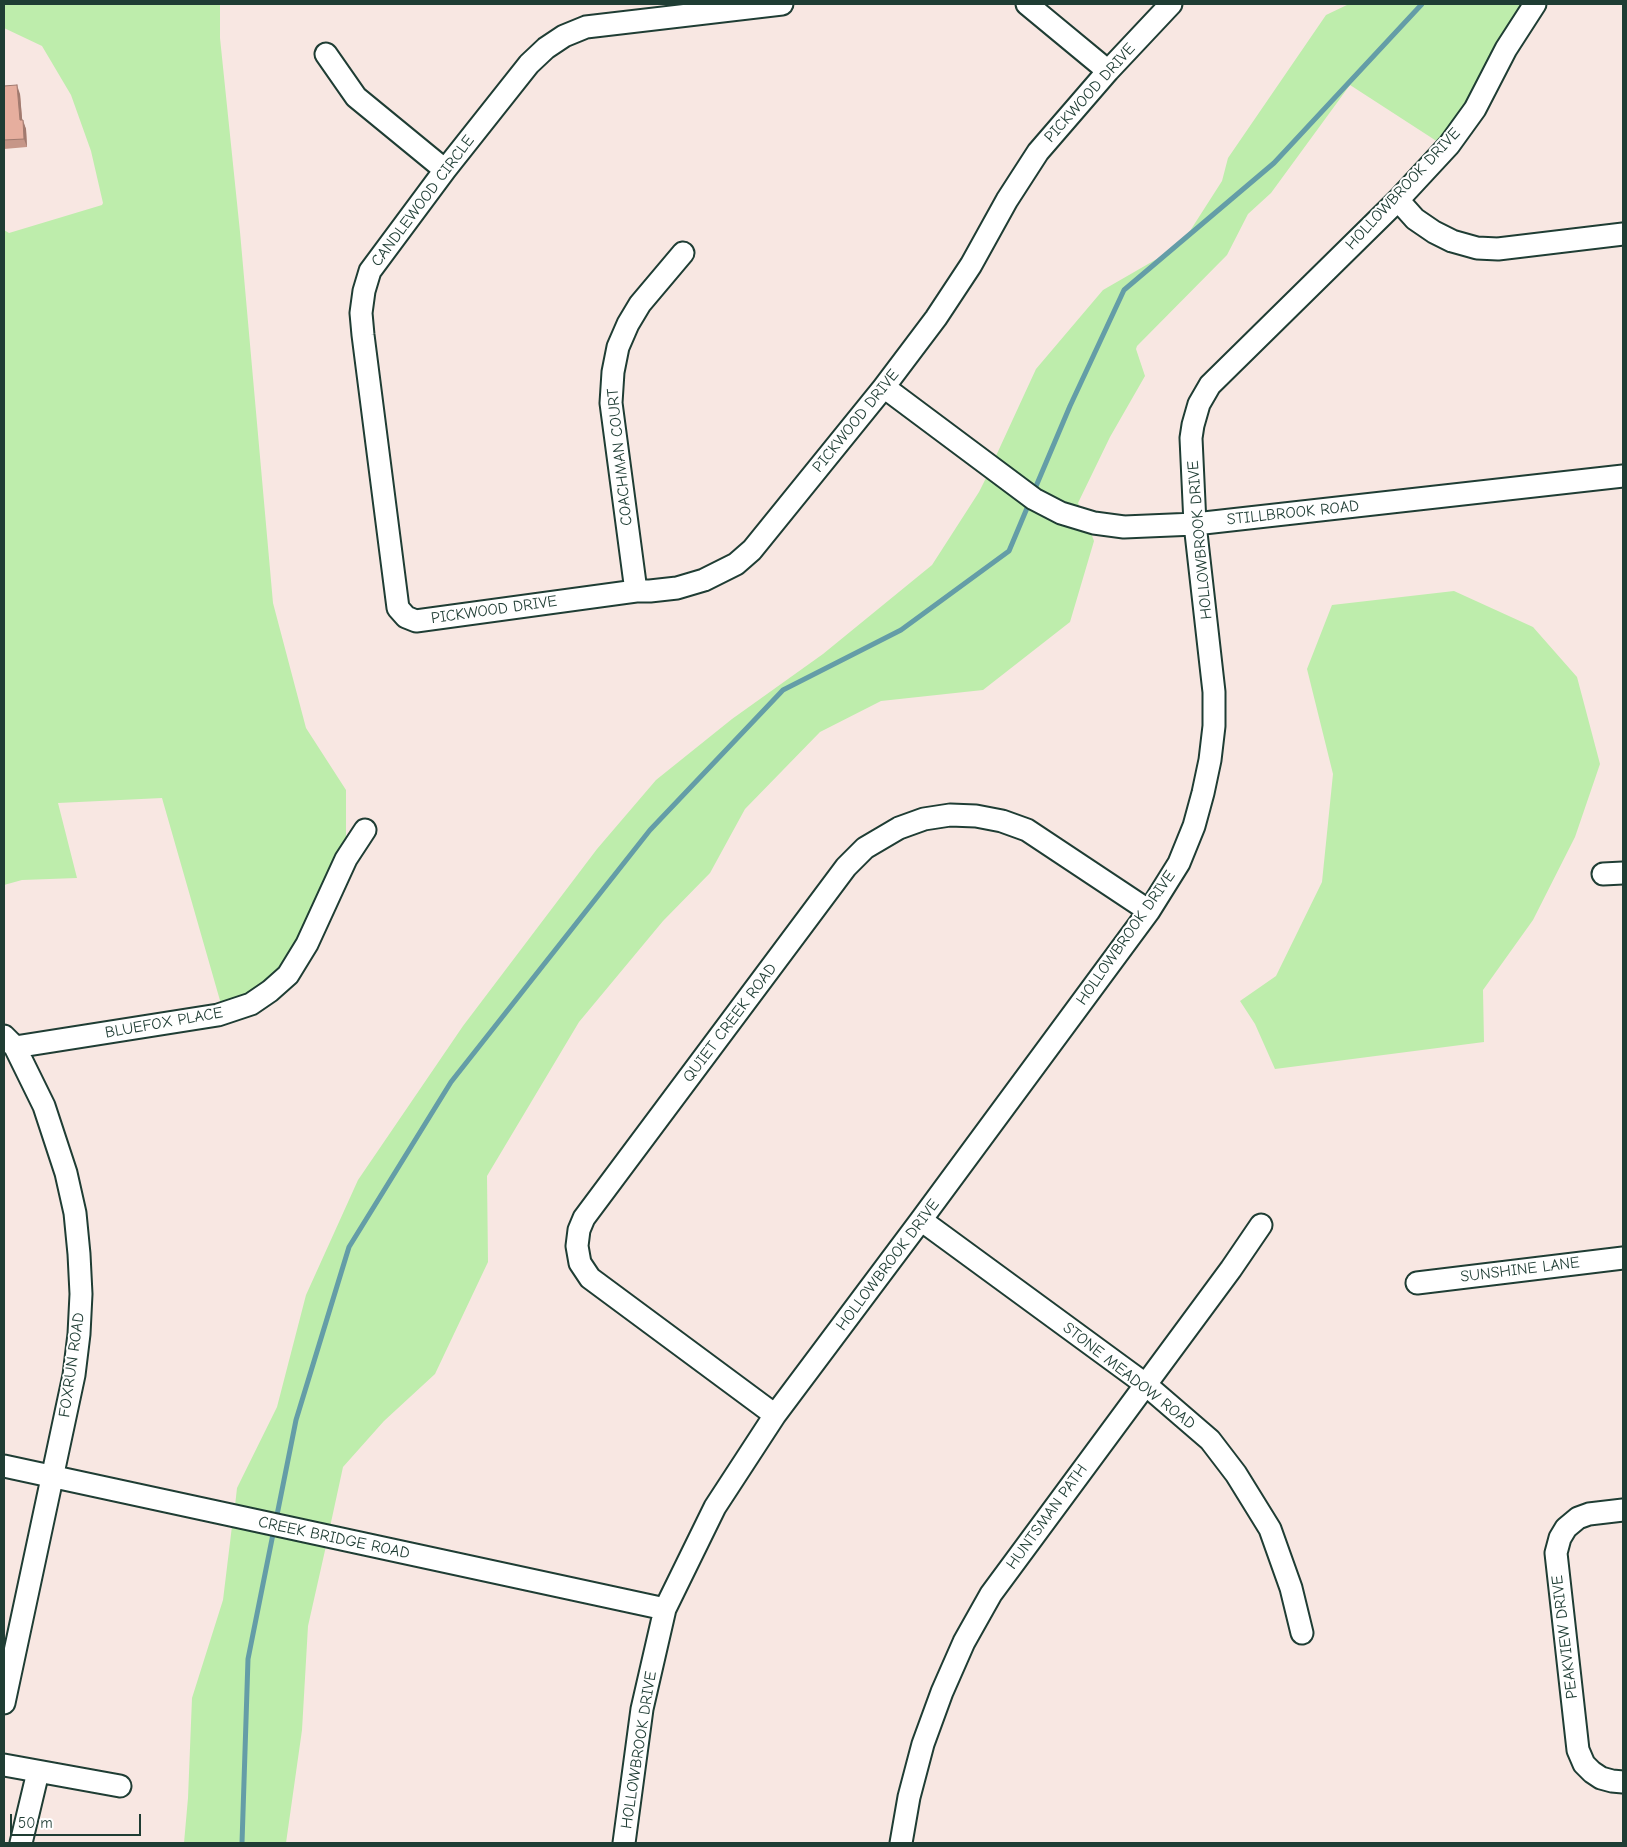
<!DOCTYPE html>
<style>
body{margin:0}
#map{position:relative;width:1627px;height:1847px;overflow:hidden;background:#f8e7e2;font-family:"Comic Neue",sans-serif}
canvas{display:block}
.frame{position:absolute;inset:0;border:5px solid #1f3d34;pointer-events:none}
.scale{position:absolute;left:10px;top:1814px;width:131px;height:22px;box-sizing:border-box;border:2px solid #1f3d34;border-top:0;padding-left:6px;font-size:15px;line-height:18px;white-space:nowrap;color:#1f3d34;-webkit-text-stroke:4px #fff;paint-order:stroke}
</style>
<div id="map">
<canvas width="1627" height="1847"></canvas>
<div class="frame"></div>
<div class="scale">50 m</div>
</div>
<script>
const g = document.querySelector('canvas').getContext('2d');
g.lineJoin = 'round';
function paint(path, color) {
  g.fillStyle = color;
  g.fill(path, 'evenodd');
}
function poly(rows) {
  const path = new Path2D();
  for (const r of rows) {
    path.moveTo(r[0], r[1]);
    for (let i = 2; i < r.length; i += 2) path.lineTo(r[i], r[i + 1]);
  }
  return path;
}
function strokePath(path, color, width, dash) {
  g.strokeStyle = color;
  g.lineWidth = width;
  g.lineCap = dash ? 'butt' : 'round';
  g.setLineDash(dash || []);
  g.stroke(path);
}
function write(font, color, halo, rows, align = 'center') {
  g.font = font + ' "Comic Neue",sans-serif';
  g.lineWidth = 4;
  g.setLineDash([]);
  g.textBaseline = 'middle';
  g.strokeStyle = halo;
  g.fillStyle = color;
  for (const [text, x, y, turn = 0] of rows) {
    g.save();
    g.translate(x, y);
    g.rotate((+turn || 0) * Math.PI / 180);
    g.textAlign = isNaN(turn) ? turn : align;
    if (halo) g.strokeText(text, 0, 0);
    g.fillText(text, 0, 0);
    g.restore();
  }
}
paint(poly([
 [4,4,220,4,220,38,240,232,273,603,306,728,346,790,346,839,300,937,273,975,265,982,247,994,221,1004,162,798,58,803,77,878,22,880,4,885,4,230,9,233,102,205,103,203,91,151,71,95,42,46,4,28],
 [1349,4,1524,4,1467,103,1438,142,1350,85,1271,193,1248,214,1227,255,1137,346,1136,349,1145,376,1110,437,1078,503,1081,510,1064,504,1038,491,995,458,1036,369,1103,290,1181,245,1222,181,1228,158,1326,15],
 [987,476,1057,523,1091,533,1094,541,1070,622,983,690,881,701,820,732,745,809,710,873,663,921,579,1022,487,1176,488,1262,435,1374,384,1421,343,1467,330,1527,235,1506,237,1488,277,1407,306,1295,358,1180,463,1026,597,849,656,780,732,719,823,654,932,565,979,492],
 [1454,591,1533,627,1577,677,1600,764,1575,837,1533,920,1483,990,1484,1042,1275,1069,1255,1024,1240,1001,1276,976,1322,882,1333,774,1307,669,1332,605],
 [232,1526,326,1546,308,1626,302,1730,286,1843,184,1843,188,1798,192,1698,223,1600]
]), '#beedac');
strokePath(poly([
 [1034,491,1070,406,1124,290,1274,163,1422,4],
 [276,1520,296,1420,349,1247,451,1082,650,830,783,690,901,630,1009,551,1030,501],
 [242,1843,248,1659,274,1529]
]), '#649da7', 5);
const minor = poly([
 [782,4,586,27,564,36,546,48,529,64,445,170,370,271,364,291,361,313,363,335,398,608,406,617,416,621,636,591,650,591,677,588,704,580,736,564,752,550,884,387,936,318,971,265,1007,200,1038,152,1108,71,1171,4],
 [1027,4,1108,71],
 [326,54,356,97,445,170],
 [1398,200,1415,219,1434,232,1452,241,1477,248,1498,249,1623,234],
 [884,387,1034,499,1061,513,1094,523,1124,527,1195,524,1623,476],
 [636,591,611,403,613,372,618,347,628,324,640,304,683,253],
 [1603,874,1623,873],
 [4,1036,15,1047,44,1106,66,1173,75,1213,79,1254,81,1294,79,1334,74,1375,4,1703],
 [15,1047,218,1015,251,1004,270,991,288,975,307,944,346,859,365,830],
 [921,1220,1145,1384,1210,1440,1236,1474,1270,1529,1291,1588,1302,1633],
 [1417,1283,1623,1258],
 [775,1415,590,1278,580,1263,577,1246,579,1230,584,1218,846,867,865,848,899,828,924,819,950,815,976,816,1002,821,1027,830,1149,911],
 [4,1466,665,1609],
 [1623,1510,1589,1514,1578,1518,1566,1528,1560,1538,1556,1553,1578,1750,1584,1764,1592,1772,1601,1778,1612,1781,1623,1782],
 [4,1765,120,1786],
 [21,1843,38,1772],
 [624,1843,642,1709,665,1609,715,1507,775,1415,921,1220,1149,911,1179,863,1194,826,1203,793,1210,760,1214,726,1214,692,1195,524,1191,438,1193,425,1199,404,1210,385,1398,200,1449,145,1475,109,1506,49,1535,4],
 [901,1843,909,1797,923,1744,942,1692,964,1642,991,1594,1231,1269,1261,1225]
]);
strokePath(minor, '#1f3d34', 25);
strokePath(minor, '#fff', 21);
paint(poly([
 [4,86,20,94,22,120,26,129,27,147,4,149]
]), '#c69688');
paint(poly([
 [17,85,20,94,23,129,20,120],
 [23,120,26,129,27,147,24,139]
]), '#a17a6f');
const building = poly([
 [17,85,20,120,23,120,24,139,4,140,4,86,17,85]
]);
paint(building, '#e6ae9e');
strokePath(building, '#a17a6f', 1);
write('16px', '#1f3d34', '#fff', [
 ["PICKWOOD DRIVE",1090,93,-48],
 ["HOLLOWBROOK DRIVE",1403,189,-47],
 ["CANDLEWOOD CIRCLE",423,201,-53],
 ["PICKWOOD DRIVE",856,421,-51],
 ["COACHMAN COURT",620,457,-96],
 ["STILLBROOK ROAD",1293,513,-6],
 ["HOLLOWBROOK DRIVE",1200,540,-95],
 ["PICKWOOD DRIVE",494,610,-8],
 ["HOLLOWBROOK DRIVE",1126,938,-55],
 ["BLUEFOX PLACE",164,1023,-10],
 ["QUIET CREEK ROAD",730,1023,-53],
 ["HOLLOWBROOK DRIVE",888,1265,-53],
 ["SUNSHINE LANE",1520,1270,-7],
 ["FOXRUN ROAD",72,1365,-82],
 ["STONE MEADOW ROAD",1129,1376,38],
 ["HUNTSMAN PATH",1047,1517,-54],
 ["CREEK BRIDGE ROAD",334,1538,12],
 ["PEAKVIEW DRIVE",1565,1637,-97],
 ["HOLLOWBROOK DRIVE",639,1750,-81]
]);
</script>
